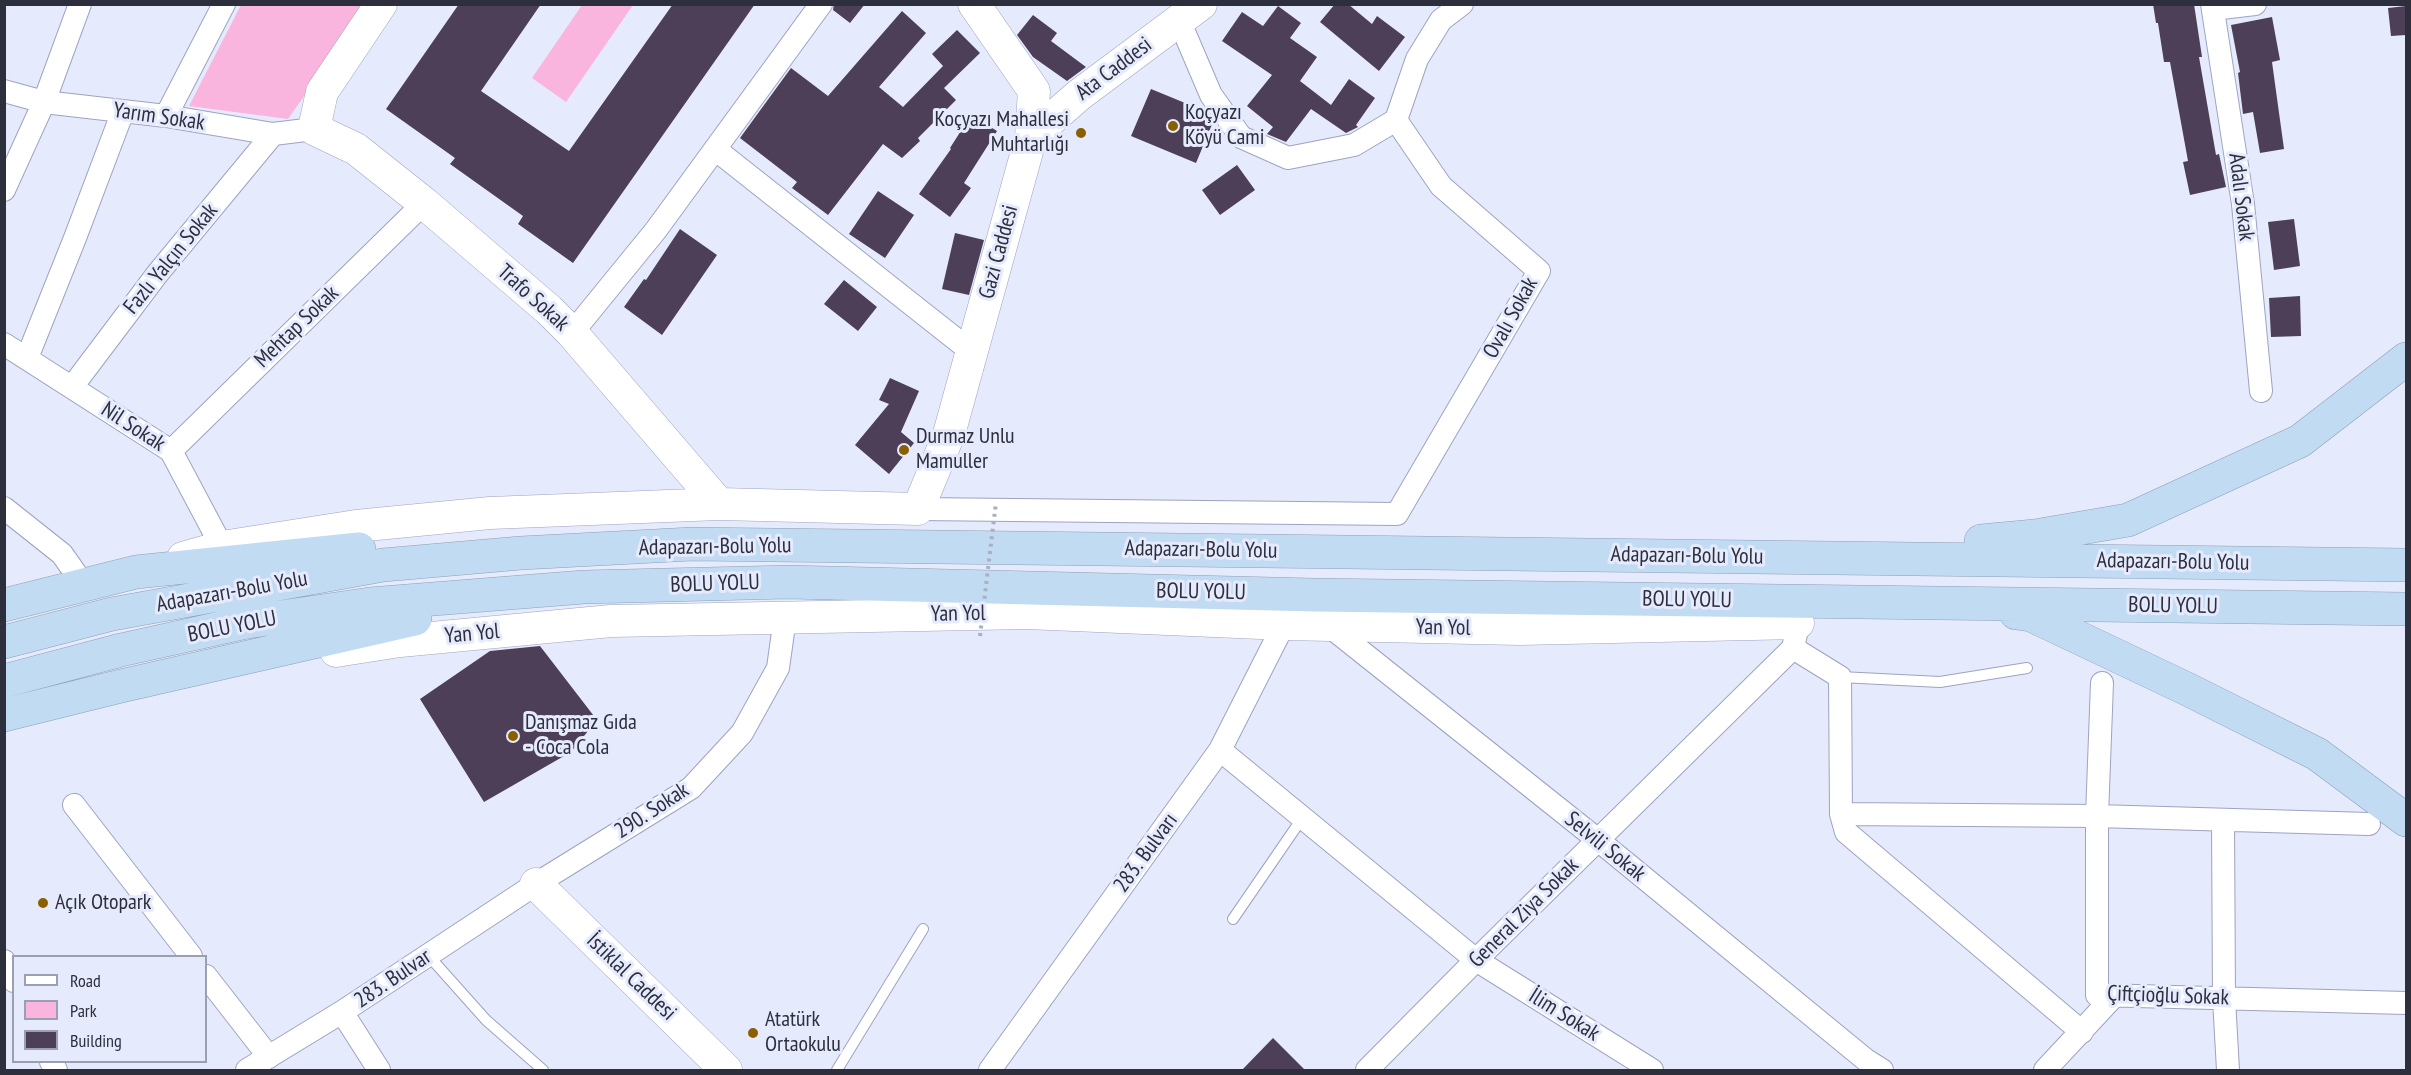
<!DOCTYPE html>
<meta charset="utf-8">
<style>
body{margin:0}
#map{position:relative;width:2411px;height:1075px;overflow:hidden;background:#e6eafd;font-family:"PT Sans Narrow",sans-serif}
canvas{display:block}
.frame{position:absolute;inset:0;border:6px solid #2d2f3c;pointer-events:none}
.legend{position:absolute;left:12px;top:955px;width:195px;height:108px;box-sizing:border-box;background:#e6eafd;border:2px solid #9c9fb0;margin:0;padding:8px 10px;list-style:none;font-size:18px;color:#2d2f3c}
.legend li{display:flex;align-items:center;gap:12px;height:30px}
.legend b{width:30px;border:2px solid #9c9fb0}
</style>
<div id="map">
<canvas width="2411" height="1075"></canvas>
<div class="frame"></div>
<ul class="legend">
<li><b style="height:8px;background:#fff"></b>Road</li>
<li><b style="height:16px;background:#fab5df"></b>Park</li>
<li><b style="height:16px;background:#4d3f57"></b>Building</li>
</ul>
</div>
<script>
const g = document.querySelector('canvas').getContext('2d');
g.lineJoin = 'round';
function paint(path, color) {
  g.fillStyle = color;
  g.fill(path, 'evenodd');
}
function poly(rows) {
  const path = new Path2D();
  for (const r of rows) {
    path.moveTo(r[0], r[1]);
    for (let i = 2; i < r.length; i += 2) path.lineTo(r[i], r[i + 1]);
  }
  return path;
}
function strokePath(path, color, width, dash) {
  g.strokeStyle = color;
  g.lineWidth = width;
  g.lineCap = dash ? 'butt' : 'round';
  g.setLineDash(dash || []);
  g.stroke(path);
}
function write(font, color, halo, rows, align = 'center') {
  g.font = font + ' "PT Sans Narrow",sans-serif';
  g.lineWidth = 6;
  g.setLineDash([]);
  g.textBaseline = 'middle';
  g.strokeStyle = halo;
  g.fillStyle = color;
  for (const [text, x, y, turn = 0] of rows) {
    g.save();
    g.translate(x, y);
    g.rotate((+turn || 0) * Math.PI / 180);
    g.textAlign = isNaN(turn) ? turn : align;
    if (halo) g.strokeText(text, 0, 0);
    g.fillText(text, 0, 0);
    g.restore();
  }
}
paint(poly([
 [241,5,368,5,288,119,189,106],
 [582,5,633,5,566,102,532,78]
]), '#fab5df');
paint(poly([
 [459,4,541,4,481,91,569,151,673,4,755,4,573,263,518,224,523,216,450,164,455,158,386,109],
 [834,4,865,4,850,23,833,10],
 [1335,4,1348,4,1372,24,1377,16,1405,37,1379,71,1320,22],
 [2153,4,2194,4,2202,57,2199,57,2216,155,2219,154,2226,187,2190,195,2183,162,2188,161,2170,62,2164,62,2158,23,2156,23],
 [1278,6,1301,23,1290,38,1317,57,1300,81,1331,105,1349,79,1375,98,1356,125,1358,127,1346,133,1311,109,1286,142,1267,134,1273,127,1247,106,1272,75,1222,41,1242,12,1263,26],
 [2406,6,2406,35,2391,36,2388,8],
 [902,11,926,33,879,87,903,107,943,66,932,54,957,30,980,53,944,88,956,100,918,138,920,141,902,158,883,144,828,215,792,188,797,182,740,138,791,68,828,96],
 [1033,15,1057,33,1051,41,1086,67,1067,81,1033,57,1017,35],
 [2272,17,2280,60,2272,62,2284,149,2260,153,2253,112,2243,114,2238,73,2240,72,2231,25],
 [1151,89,1207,112,1213,122,1196,163,1131,136],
 [971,115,997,131,964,183,971,188,950,217,919,194,951,149,950,148],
 [1237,165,1255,190,1220,215,1202,190],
 [878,191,914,215,885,258,849,234],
 [2294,219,2300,266,2274,270,2268,222],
 [680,229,717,255,662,335,624,307,644,279,646,280],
 [955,233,984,240,969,295,942,289],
 [844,280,877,307,858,331,824,304],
 [2300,296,2301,336,2271,337,2269,298],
 [890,378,919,391,901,432,914,443,889,474,855,445,889,404,879,400],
 [540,646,597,720,571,752,484,802,420,699,490,651],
 [1273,1038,1306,1071,1241,1071]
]), '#4d3f57');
const lane = poly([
 [1840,677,1940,682,2027,668],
 [1233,919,1303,817],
 [428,955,486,1020,543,1070],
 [837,1070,923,929]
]);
const street = poly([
 [2212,4,2243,204,2261,391],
 [2213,9,2255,4],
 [1179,20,1211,95,1241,137,1288,158,1354,145,1396,120,1417,59,1441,20,1462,4],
 [4,91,44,102,166,116,273,134,314,129],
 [166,116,224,4],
 [715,149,972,352],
 [4,190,44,102,80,4],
 [572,333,656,230,821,4],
 [4,344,171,451,222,547],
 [27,358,75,238,123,111],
 [72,387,158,273,273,134],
 [171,451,424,203],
 [4,508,62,554,83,584],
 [918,509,1397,514,1539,271,1441,186,1396,120],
 [1328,625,1598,840,1866,1060,1882,1070],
 [1793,648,1840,677,1841,814,2097,816,2369,824],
 [2102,683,2097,816,2097,995,2406,1003],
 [1220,750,1476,960,1652,1070],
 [74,805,191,956],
 [1841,814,1846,832,2082,1032],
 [2223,820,2224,999,2228,1070],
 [4,961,14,981],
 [206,976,269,1057],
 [342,1012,379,1070],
 [51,1062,56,1070],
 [247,1070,342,1012,536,884,691,788,742,733,778,668,785,618],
 [990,1070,1220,750,1284,624],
 [1367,1070,1476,960,1793,648,1796,634],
 [2045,1070,2114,996]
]);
const secondary = poly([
 [381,4,322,92,314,129,356,149,424,203,549,310,572,333,719,504],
 [1031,137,1079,95,1201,4],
 [183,558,222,547,356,526,490,513,719,504,918,509,949,434,1031,137,1034,91,974,4],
 [336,651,400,641,611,621,1027,613,1284,624,1520,629,1798,623],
 [536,884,726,1070]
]);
const highway = poly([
 [1981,541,2035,536,2128,520,2300,441,2406,359],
 [4,605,136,572,359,549],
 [2016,613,2031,615,2187,689,2317,754,2406,820],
 [4,642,112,614,383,565,521,553,692,544,2406,565],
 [4,681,121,650,247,622,370,604,584,587,789,582,1314,595,2406,609],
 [4,715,121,686,415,619]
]);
strokePath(lane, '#9ea3c1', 12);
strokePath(street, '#9ea3c1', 24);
strokePath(secondary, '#9ea3c1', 33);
strokePath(highway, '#8d9fb3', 34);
strokePath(lane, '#fff', 10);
strokePath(street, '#fff', 22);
strokePath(secondary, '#fff', 32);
strokePath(highway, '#c1dbf3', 33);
strokePath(poly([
 [980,636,996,502]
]), '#abafc0', 4, [3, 4.5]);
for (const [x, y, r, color] of [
 [1173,126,6,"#8a5f00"],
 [1081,133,6,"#8a5f00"],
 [904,450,6,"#8a5f00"],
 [513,736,6,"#8a5f00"],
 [43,903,6,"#8a5f00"],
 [753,1033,6,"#8a5f00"]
]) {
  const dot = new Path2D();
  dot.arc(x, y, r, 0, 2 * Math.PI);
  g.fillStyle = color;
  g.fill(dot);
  strokePath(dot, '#e6eafd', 2);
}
write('22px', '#2d2f3c', '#e6eafd', [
 ["Ata Caddesi",1114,69,-37],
 ["Yarım Sokak",159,117,8],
 ["Adalı Sokak",2241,197,83],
 ["Gazi Caddesi",999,252,-75],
 ["Fazlı Yalçın Sokak",171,259,-51],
 ["Trafo Sokak",533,298,42],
 ["Ovalı Sokak",1511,318,-61],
 ["Mehtap Sokak",297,327,-44],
 ["Nil Sokak",133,427,33],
 ["Adapazarı-Bolu Yolu",715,547,-1],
 ["Adapazarı-Bolu Yolu",1201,550,1],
 ["Adapazarı-Bolu Yolu",1687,556,1],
 ["Adapazarı-Bolu Yolu",2173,562,1],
 ["BOLU YOLU",715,584,-2],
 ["Adapazarı-Bolu Yolu",232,592,-10],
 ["BOLU YOLU",1201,592,1],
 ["BOLU YOLU",1687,600,1],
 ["BOLU YOLU",2173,606,1],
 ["Yan Yol",958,614,-1],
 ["BOLU YOLU",232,627,-11],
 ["Yan Yol",1443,628,1],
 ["Yan Yol",472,634,-5],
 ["290. Sokak",652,811,-33],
 ["Selvili Sokak",1605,847,39],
 ["283. Bulvarı",1146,853,-54],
 ["General Ziya Sokak",1524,913,-45],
 ["İstiklal Caddesi",631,977,44],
 ["283. Bulvar",393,979,-34],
 ["Çiftçioğlu Sokak",2168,996,2],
 ["İlim Sokak",1564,1015,32]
]);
write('22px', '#2d2f3c', '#e6eafd', [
 ["Koçyazı",1185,113],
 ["Köyü Cami",1185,138],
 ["Koçyazı Mahallesi",1069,120,"right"],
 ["Muhtarlığı",1069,145,"right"],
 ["Durmaz Unlu",916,437],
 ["Mamuller",916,462],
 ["Danışmaz Gıda",525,723],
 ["- Coca Cola",525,748],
 ["Açık Otopark",55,903],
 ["Atatürk",765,1020],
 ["Ortaokulu",765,1045]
], 'left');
</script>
